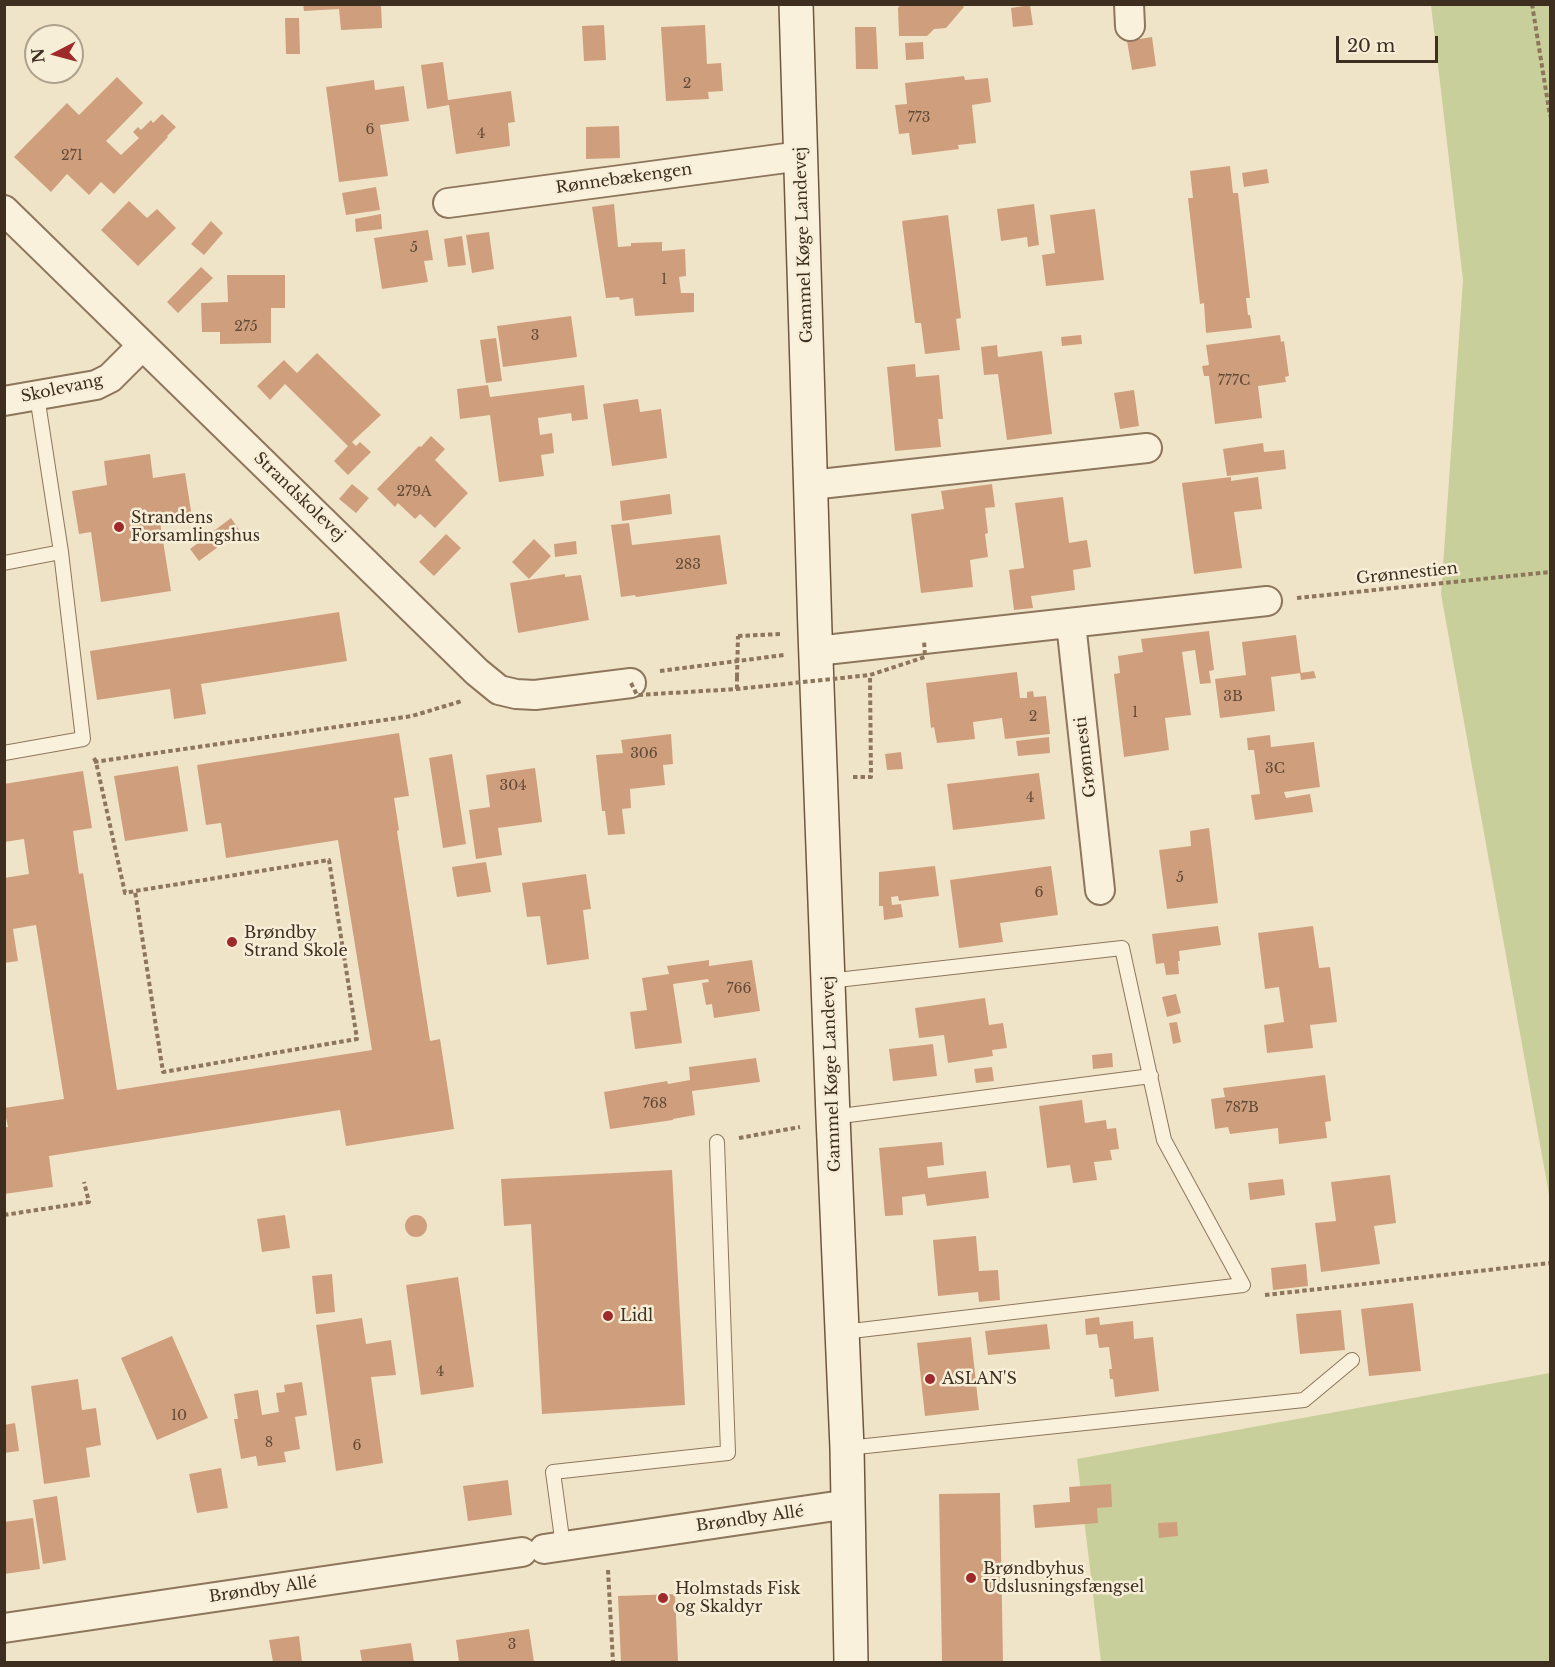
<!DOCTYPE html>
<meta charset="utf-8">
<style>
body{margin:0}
#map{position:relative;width:1555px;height:1667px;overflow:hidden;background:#f0e4c8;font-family:"Libre Baskerville",serif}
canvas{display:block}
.frame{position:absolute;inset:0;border:6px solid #3d2e20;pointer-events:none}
.north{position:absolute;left:24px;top:24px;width:60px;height:60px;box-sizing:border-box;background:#f7eed8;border:2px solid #ada18e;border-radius:50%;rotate:264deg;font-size:16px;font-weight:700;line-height:24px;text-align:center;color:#3d2e20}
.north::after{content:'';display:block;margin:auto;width:21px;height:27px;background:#9e2a2b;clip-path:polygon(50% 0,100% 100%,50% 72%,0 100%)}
.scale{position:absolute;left:1336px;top:36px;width:102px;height:27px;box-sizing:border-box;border:3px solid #3d2e20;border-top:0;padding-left:8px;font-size:18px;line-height:21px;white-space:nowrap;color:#3d2e20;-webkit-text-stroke:4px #f7eed8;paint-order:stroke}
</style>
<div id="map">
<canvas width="1555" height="1667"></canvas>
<div class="frame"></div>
<div class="north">N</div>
<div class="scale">20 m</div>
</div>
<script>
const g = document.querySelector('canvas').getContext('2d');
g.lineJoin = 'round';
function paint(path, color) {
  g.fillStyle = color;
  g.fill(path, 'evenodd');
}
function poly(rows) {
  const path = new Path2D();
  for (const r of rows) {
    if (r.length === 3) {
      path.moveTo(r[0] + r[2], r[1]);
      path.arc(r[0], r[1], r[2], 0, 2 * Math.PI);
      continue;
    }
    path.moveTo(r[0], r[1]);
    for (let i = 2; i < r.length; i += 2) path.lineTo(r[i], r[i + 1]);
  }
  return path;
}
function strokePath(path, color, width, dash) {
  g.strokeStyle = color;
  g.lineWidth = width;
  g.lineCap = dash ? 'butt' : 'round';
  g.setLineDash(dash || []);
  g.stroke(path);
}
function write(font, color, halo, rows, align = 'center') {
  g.font = font + ' "Libre Baskerville",serif';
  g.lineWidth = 5;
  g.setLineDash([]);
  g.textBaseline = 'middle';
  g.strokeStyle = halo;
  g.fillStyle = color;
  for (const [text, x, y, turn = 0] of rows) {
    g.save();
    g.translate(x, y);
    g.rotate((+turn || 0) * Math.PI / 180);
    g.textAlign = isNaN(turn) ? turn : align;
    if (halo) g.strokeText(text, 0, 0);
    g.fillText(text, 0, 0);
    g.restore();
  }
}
paint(poly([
 [1431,5,1550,5,1550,1200,1441,594,1463,280],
 [1550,1373,1550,1662,1101,1662,1077,1459]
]), '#c9cf9b');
paint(poly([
 [303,4,381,4,382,28,341,30,339,9,304,11],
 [901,4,961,4,964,7,946,28,934,29,927,36,899,36,898,8],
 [1030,5,1033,25,1013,27,1011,8],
 [285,18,299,18,300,54,286,54],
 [604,25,606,60,584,61,582,26],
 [705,25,707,64,721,63,723,91,708,92,709,99,666,101,661,27],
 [855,27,876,27,878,69,856,69],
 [1152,37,1156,66,1132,70,1127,41],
 [923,42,924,59,906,60,905,43],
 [443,62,448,100,511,91,515,122,508,123,510,146,456,154,449,105,427,109,421,65],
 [964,76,965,80,988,78,991,102,972,105,976,143,958,145,959,149,912,155,909,133,899,134,895,105,907,104,905,83],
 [117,77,143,103,106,141,121,155,139,138,133,132,138,127,141,130,151,120,153,123,162,114,176,127,167,136,168,137,114,194,101,182,89,195,67,174,51,192,14,157,67,103,79,115],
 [374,80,375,90,404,86,409,121,380,125,388,176,339,182,326,87],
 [619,126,620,158,586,159,586,127],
 [1230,166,1233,193,1238,193,1250,298,1246,298,1248,315,1250,315,1252,328,1206,333,1204,303,1200,304,1188,198,1193,198,1190,171],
 [1267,169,1269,183,1244,187,1242,173],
 [376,187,380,210,346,215,342,193],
 [129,201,147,218,157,209,176,228,138,266,101,230],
 [614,204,618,247,631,246,631,243,662,242,662,251,685,249,686,276,679,277,681,293,694,293,694,312,635,316,633,298,620,300,619,297,606,298,592,207],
 [1034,204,1039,245,1028,247,1027,237,1001,241,997,209],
 [1095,209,1104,280,1046,286,1042,255,1055,253,1050,215],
 [381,214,382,229,356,232,355,219],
 [948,215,961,318,956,319,960,350,925,354,921,323,915,323,902,221],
 [211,221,223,233,204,255,191,244],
 [428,230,433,260,424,261,428,282,382,289,374,238],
 [489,232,494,269,472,273,466,235],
 [462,236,466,265,448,267,444,239],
 [201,267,213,278,178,313,167,302],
 [227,275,285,275,285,308,271,308,271,343,220,344,220,332,202,332,201,303,228,302],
 [571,316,577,357,503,367,497,326],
 [1081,335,1082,344,1062,346,1061,337],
 [1280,335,1281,342,1284,341,1289,376,1285,377,1286,382,1258,386,1262,418,1215,424,1209,376,1204,376,1202,366,1209,365,1206,345],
 [496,338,502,381,486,383,480,340],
 [997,345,998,357,1042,351,1052,434,1007,440,998,374,984,375,981,347],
 [317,353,381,415,352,442,356,446,360,442,371,452,348,475,334,461,348,446,285,384,270,400,257,386,284,360,297,373],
 [915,364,916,377,939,375,943,419,938,419,941,447,895,451,887,367],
 [488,385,490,397,584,385,588,419,572,421,571,413,538,418,540,435,552,433,554,453,541,455,544,476,499,482,490,415,460,419,457,389],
 [1134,390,1139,426,1120,429,1114,393],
 [638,399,640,412,661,409,667,458,612,466,603,404],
 [431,436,445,449,435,460,468,493,435,528,420,514,415,519,398,503,395,507,377,489,419,446,421,447],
 [1263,443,1264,452,1284,450,1286,469,1227,476,1223,449],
 [150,454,153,478,185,473,192,517,160,522,171,591,101,602,91,532,79,534,72,491,107,485,104,461],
 [1231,477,1231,481,1258,477,1262,509,1234,512,1242,568,1194,574,1182,483],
 [352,484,369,498,356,513,339,499],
 [992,484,995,507,985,508,988,533,985,534,988,557,970,560,973,587,921,593,911,514,944,509,941,491],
 [670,494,672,514,622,521,620,501],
 [1063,497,1069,543,1087,540,1091,567,1073,570,1075,590,1031,596,1033,608,1014,610,1009,570,1024,568,1015,503],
 [231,518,240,531,199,561,190,549],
 [629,523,632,545,720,535,727,584,636,597,635,595,621,597,611,525],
 [446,534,461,548,434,576,419,562],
 [534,539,551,556,529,579,512,562],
 [576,541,577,554,555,557,554,544],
 [565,574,565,577,581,575,589,620,518,633,510,583],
 [339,612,347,661,201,684,206,714,174,719,170,689,97,700,90,651],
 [1209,631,1214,670,1209,671,1211,683,1200,684,1195,650,1182,652,1191,715,1165,718,1169,750,1124,757,1114,674,1120,673,1118,656,1143,652,1141,639],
 [1296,635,1301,673,1271,677,1275,711,1220,718,1215,679,1246,675,1242,642],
 [1314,671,1316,678,1301,680,1300,673],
 [1017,672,1020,698,1027,698,1027,692,1033,691,1034,697,1046,696,1050,734,1005,739,1002,718,973,722,975,739,937,743,934,727,931,728,926,683],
 [399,733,409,796,394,798,399,830,397,831,430,1041,440,1039,454,1129,346,1146,340,1110,49,1156,53,1187,4,1194,4,1127,8,1127,4,1108,64,1099,36,925,13,929,18,961,4,963,4,878,29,874,24,839,4,842,4,784,83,771,92,828,73,831,79,874,83,873,117,1090,372,1050,338,840,226,858,221,823,206,825,197,765],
 [671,734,673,764,663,765,665,785,630,789,631,808,622,809,625,834,608,835,605,811,602,811,596,755,623,753,621,740],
 [1270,735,1271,747,1314,742,1320,787,1284,792,1286,798,1310,794,1313,812,1255,820,1251,795,1260,794,1254,750,1248,750,1247,738],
 [1049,737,1050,753,1018,756,1016,741],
 [901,752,903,769,887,770,885,754],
 [452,754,466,844,443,848,429,758],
 [178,766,188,831,125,841,114,776],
 [535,768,542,822,498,828,502,855,476,859,469,810,490,807,486,775],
 [1039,773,1045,819,953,830,947,784],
 [1209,828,1218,903,1167,909,1159,850,1191,846,1190,831],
 [486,862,491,892,457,897,452,867],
 [935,866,939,896,899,901,898,896,891,897,892,905,901,904,903,917,884,920,883,906,879,906,879,872],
 [1051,866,1058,915,1000,923,1003,942,959,948,950,880],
 [586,874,591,909,583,910,589,959,547,965,540,916,527,917,522,883],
 [1218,926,1221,945,1179,951,1180,961,1178,961,1179,974,1166,975,1164,963,1156,964,1152,934],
 [1313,926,1319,968,1330,967,1337,1022,1310,1025,1313,1048,1267,1053,1264,1025,1284,1022,1279,987,1265,989,1258,933],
 [709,960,709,966,752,960,760,1011,714,1018,712,1004,706,1005,702,983,709,982,708,979,673,984,682,1043,635,1049,630,1012,647,1010,642,978,669,974,667,966],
 [1176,994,1181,1013,1167,1017,1162,997],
 [985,998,989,1025,1003,1023,1007,1048,992,1050,993,1056,948,1063,944,1035,919,1038,915,1008],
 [1177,1022,1181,1042,1173,1044,1169,1023],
 [933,1044,937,1076,893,1081,889,1049],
 [1112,1053,1113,1067,1093,1069,1092,1055],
 [756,1058,760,1082,692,1091,695,1115,673,1119,673,1120,610,1129,604,1092,667,1081,668,1084,690,1080,689,1067],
 [992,1067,994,1081,976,1083,974,1069],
 [1325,1075,1331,1121,1325,1122,1327,1138,1279,1144,1278,1128,1230,1134,1228,1127,1215,1129,1211,1099,1225,1097,1223,1088],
 [1082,1100,1085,1123,1106,1120,1107,1129,1116,1128,1119,1149,1110,1150,1112,1160,1094,1162,1097,1180,1073,1183,1070,1165,1047,1168,1039,1106],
 [942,1142,944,1165,927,1167,928,1178,986,1171,989,1198,927,1206,925,1194,902,1197,903,1215,885,1216,879,1148],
 [672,1170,685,1405,542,1414,531,1224,504,1226,501,1179],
 [1390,1175,1396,1223,1374,1226,1380,1264,1321,1272,1315,1223,1336,1221,1331,1182],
 [1283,1179,1285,1195,1250,1200,1248,1183],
 [416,1226,11],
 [285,1215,290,1248,262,1252,257,1219],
 [976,1236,979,1271,998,1270,1000,1300,979,1302,978,1292,938,1296,933,1240],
 [1306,1264,1308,1286,1273,1290,1271,1268],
 [332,1274,335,1312,316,1314,312,1276],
 [458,1277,474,1387,421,1395,406,1285],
 [1413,1303,1421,1371,1369,1376,1361,1309],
 [1341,1310,1345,1350,1300,1354,1296,1314],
 [1099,1317,1100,1325,1133,1321,1134,1339,1153,1337,1159,1391,1115,1397,1113,1379,1110,1379,1109,1369,1112,1369,1109,1347,1099,1348,1097,1334,1086,1335,1085,1319],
 [362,1318,366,1344,391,1340,396,1375,371,1377,383,1463,336,1471,316,1325],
 [1047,1324,1050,1349,988,1355,985,1331],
 [172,1336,208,1418,157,1440,121,1358],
 [971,1337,979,1410,925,1416,917,1343],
 [78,1379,82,1410,96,1408,101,1445,86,1448,90,1477,44,1484,31,1386],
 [302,1382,307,1415,295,1417,300,1449,284,1452,286,1462,258,1466,256,1456,241,1459,234,1419,238,1419,234,1394,258,1390,262,1415,279,1412,276,1393,285,1392,284,1385],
 [15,1423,19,1451,4,1453,4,1425],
 [221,1468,228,1508,197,1513,189,1474],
 [508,1480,512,1515,468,1521,463,1486],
 [1111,1484,1112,1507,1097,1508,1098,1523,1035,1528,1033,1505,1070,1502,1069,1487],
 [1000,1493,1003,1662,942,1662,939,1494],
 [57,1496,66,1560,43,1564,33,1500],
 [33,1518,40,1569,4,1574,4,1522],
 [1177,1522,1178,1536,1159,1538,1158,1523],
 [675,1594,678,1662,621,1662,618,1596],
 [529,1629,534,1662,459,1662,456,1640],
 [299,1636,302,1662,273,1662,269,1640],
 [411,1643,414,1662,362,1662,360,1650]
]), '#cf9f7d');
const lane = poly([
 [4,563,61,552],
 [4,753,83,739,61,552,37,396],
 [828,981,1122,948,1164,1140,1243,1285,843,1332],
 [833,1117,1151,1076],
 [847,1448,1304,1400,1352,1360],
 [563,1546,553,1472,728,1453,717,1142]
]);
const street = poly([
 [1129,4,1130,26],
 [448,203,801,156],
 [4,210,477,672,499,690,516,694,535,695,631,683],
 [4,401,96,385,110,378,142,346],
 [811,485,1147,448],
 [1071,623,1100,890],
 [816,651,1267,601],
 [544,1549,849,1504],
 [4,1628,522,1552]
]);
const secondary = poly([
 [796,4,815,632,833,1117,847,1448,851,1662]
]);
strokePath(lane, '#8d765c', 16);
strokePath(street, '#8d765c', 32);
strokePath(secondary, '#6f573f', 36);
strokePath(poly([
 [1532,4,1550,116],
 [1297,598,1550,572],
 [738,636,781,634],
 [660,671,784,655],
 [737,677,737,689],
 [94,758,96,762,125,893,135,891,329,860,357,1039,163,1072,135,891],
 [94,762,412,716,462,701],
 [853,777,871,777,870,676],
 [739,1138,800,1127],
 [4,1215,89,1202,84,1182],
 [1265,1295,1550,1263],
 [608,1570,613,1662]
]), '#8d765c', 4, [4.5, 3]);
strokePath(lane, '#faf1dc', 14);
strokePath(street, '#faf1dc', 28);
strokePath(secondary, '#faf1dc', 33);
strokePath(poly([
 [737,677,738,636],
 [631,683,637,695,737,689,870,675,925,657,924,640]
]), '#8d765c', 4, [4.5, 3]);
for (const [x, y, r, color] of [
 [119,527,6,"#9e2a2b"],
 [232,942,6,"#9e2a2b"],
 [608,1316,6,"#9e2a2b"],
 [930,1379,6,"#9e2a2b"],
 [971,1578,6,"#9e2a2b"],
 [663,1598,6,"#9e2a2b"]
]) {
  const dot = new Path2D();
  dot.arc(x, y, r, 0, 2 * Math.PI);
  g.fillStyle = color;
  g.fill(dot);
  strokePath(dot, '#f7eed8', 2);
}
write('14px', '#624a37', null, [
 ["2",687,84],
 ["773",919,118],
 ["6",370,130],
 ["4",481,134],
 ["271",72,156],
 ["5",414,248],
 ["1",664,280],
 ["275",246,327],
 ["3",535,336],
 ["777C",1234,381],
 ["279A",414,492],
 ["283",688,565],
 ["3B",1233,697],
 ["1",1135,713],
 ["2",1033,717],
 ["306",644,754],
 ["3C",1275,769],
 ["304",513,786],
 ["4",1030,798],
 ["5",1180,878],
 ["6",1039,893],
 ["766",739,989],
 ["768",655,1104],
 ["787B",1242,1108],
 ["4",440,1372],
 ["10",179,1416],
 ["8",269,1443],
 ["6",357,1446],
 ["3",512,1645]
]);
write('16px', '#3d2e20', '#f7eed8', [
 ["Rønnebækengen",624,179,-8],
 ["Gammel Køge Landevej",804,245,-92],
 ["Skolevang",62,389,-12],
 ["Strandskolevej",299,497,44],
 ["Grønnestien",1407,574,-6],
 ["Grønnesti",1086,757,-97],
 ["Gammel Køge Landevej",832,1074,-92],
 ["Brøndby Allé",750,1519,-8],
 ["Brøndby Allé",263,1590,-8]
]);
write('16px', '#3d2e20', '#f7eed8', [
 ["Strandens",131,518],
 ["Forsamlingshus",131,536],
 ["Brøndby",244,933],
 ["Strand Skole",244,951],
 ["Lidl",620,1316],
 ["ASLAN'S",942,1379],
 ["Brøndbyhus",983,1569],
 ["Udslusningsfængsel",983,1587],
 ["Holmstads Fisk",675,1589],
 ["og Skaldyr",675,1607]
], 'left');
</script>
